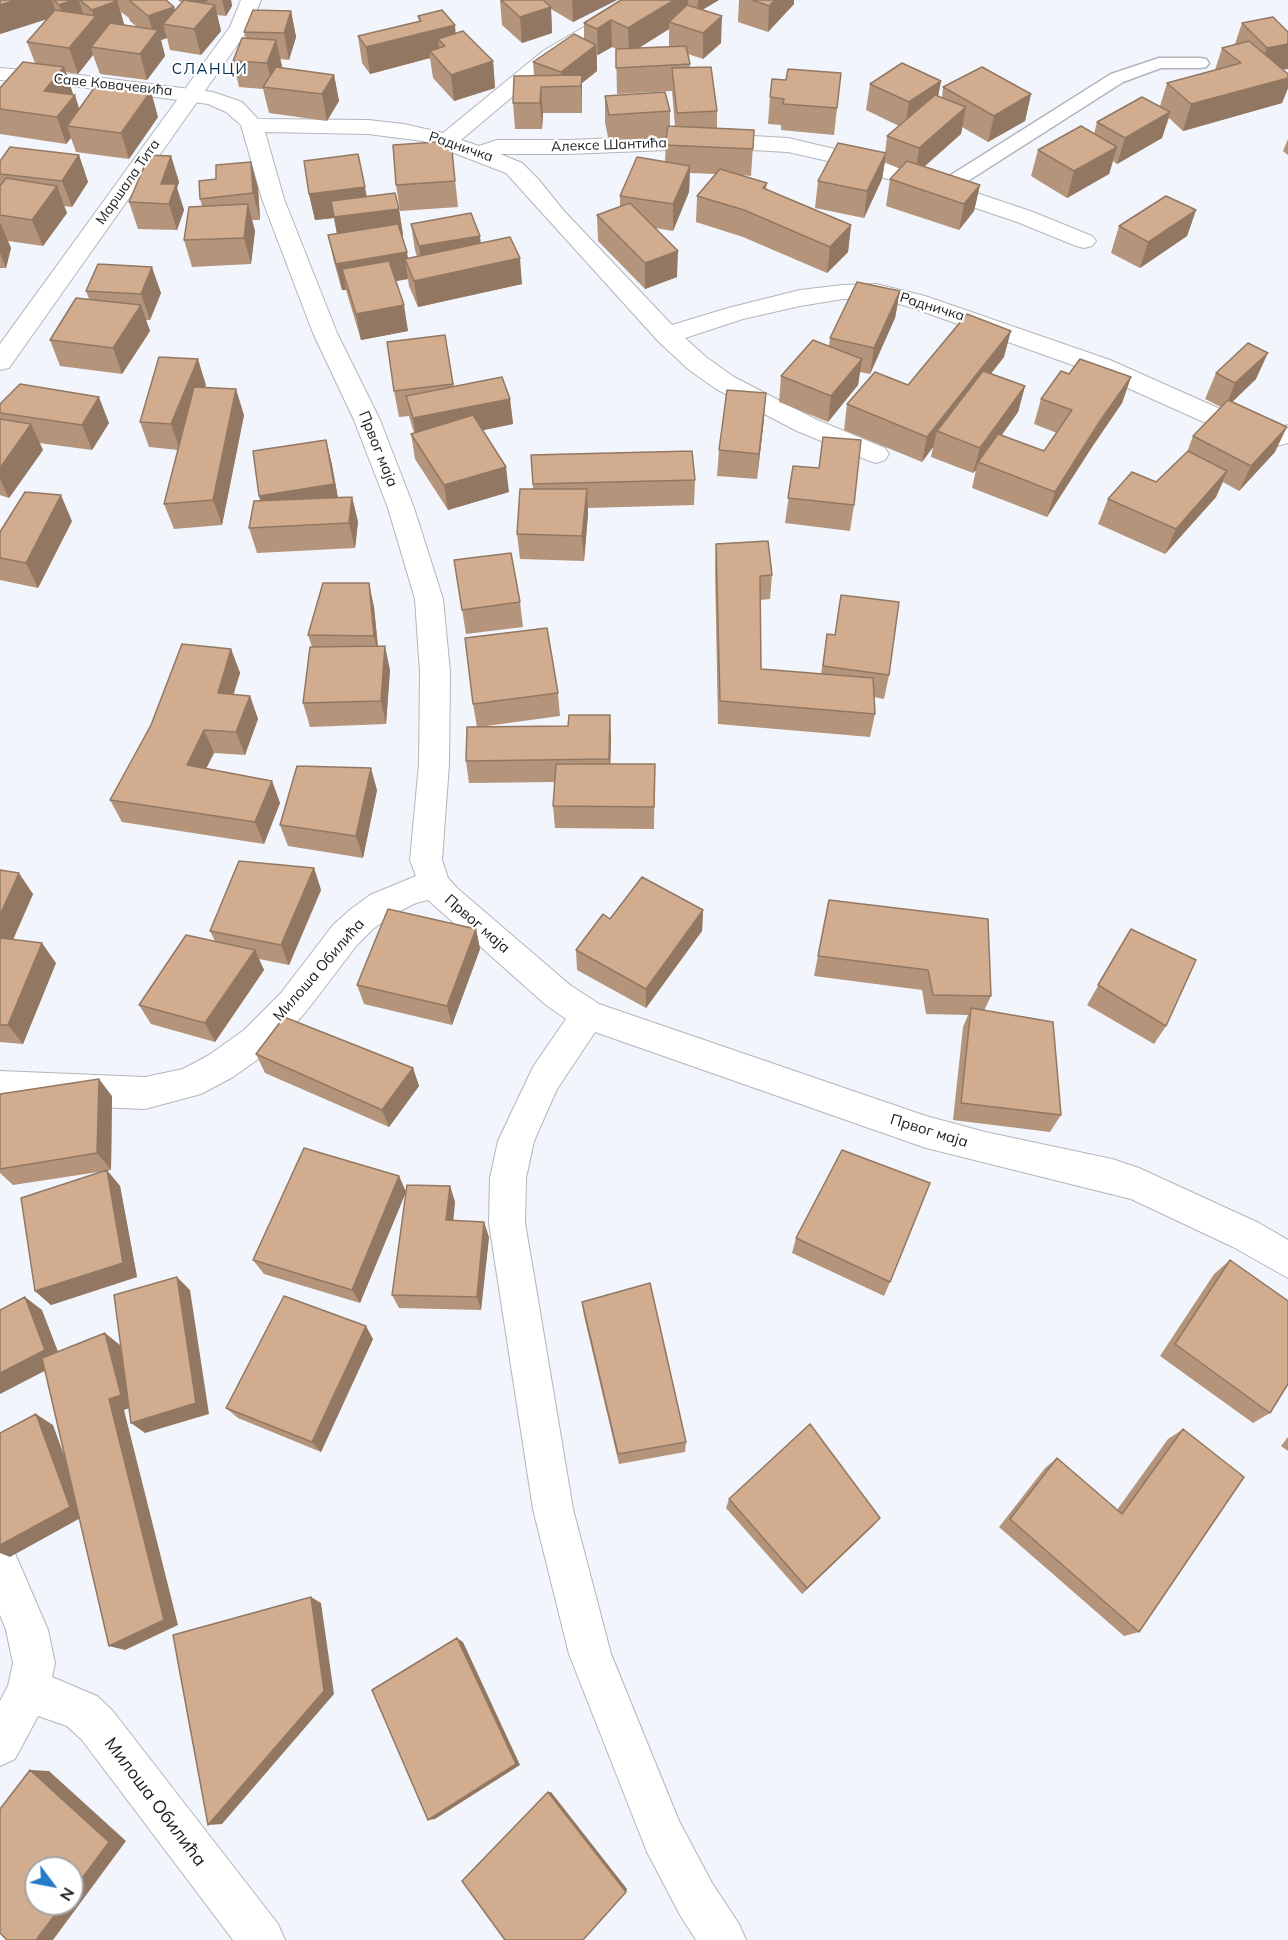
<!DOCTYPE html>
<meta charset="utf-8">
<style>
body{margin:0}
#map{position:relative;width:1288px;height:1940px;overflow:hidden;background:#f2f5fb;font-family:Mulish,sans-serif}
canvas{display:block}
.north{position:absolute;left:24px;top:1856px;width:60px;height:60px;box-sizing:border-box;background:#fff;border:2px solid #a4a4a5;border-radius:50%;rotate:122deg;font-size:16px;font-weight:700;line-height:24px;text-align:center;color:#1b1c1e}
.north::after{content:'';display:block;margin:auto;width:21px;height:27px;background:#267ac8;clip-path:polygon(50% 0,100% 100%,50% 72%,0 100%)}
</style>
<div id="map">
<canvas width="1288" height="1940"></canvas>
<div class="north">N</div>
</div>
<script>
const g = document.querySelector('canvas').getContext('2d');
g.lineJoin = 'round';
function poly(rows) {
  const path = new Path2D();
  for (const r of rows) {
    path.moveTo(r[0], r[1]);
    for (let i = 2; i < r.length; i += 2) path.lineTo(r[i], r[i + 1]);
  }
  return path;
}
function strokePath(path, color, width, dash) {
  g.strokeStyle = color;
  g.lineWidth = width;
  g.lineCap = dash ? 'butt' : 'round';
  g.setLineDash(dash || []);
  g.stroke(path);
}
function paint(path, color) {
  g.fillStyle = color;
  g.fill(path, 'evenodd');
}
function write(font, color, halo, rows, align = 'center') {
  g.font = font + ' Mulish,sans-serif';
  g.lineWidth = 4.5;
  g.setLineDash([]);
  g.textBaseline = 'middle';
  g.strokeStyle = halo;
  g.fillStyle = color;
  for (const [text, x, y, turn = 0] of rows) {
    g.save();
    g.translate(x, y);
    g.rotate((+turn || 0) * Math.PI / 180);
    g.textAlign = isNaN(turn) ? turn : align;
    if (halo) g.strokeText(text, 0, 0);
    g.fillText(text, 0, 0);
    g.restore();
  }
}
const service = poly([
 [1159,58,1200,58,1206,59,1209,63,1206,67,1200,68,1161,68,1123,82,949,193,942,195,935,193,932,189,935,185,1111,74,1159,58]
]);
const minor = poly([
 [630,0,654,0,651,4,557,59,461,140,479,146,497,140,568,140,716,134,788,138,856,154,950,184,1033,212,1092,236,1096,241,1092,246,1084,248,1076,246,1017,222,934,194,841,164,788,152,716,148,568,154,500,154,522,163,539,180,564,211,672,325,728,308,800,290,843,285,876,284,925,296,1110,360,1254,424,1273,429,1288,425,1288,443,1273,447,1237,437,1092,372,910,307,876,298,843,299,800,306,743,319,685,338,706,357,734,377,815,419,885,448,889,454,885,460,876,463,867,460,797,431,716,389,688,369,658,341,506,173,423,141,368,134,265,132,284,199,337,333,380,420,414,508,443,599,450,672,449,764,442,860,448,878,457,888,570,985,599,1004,926,1116,985,1132,1112,1159,1139,1168,1259,1223,1288,1240,1288,1278,1233,1247,1131,1199,926,1148,595,1032,557,1089,534,1141,526,1178,525,1223,534,1276,573,1509,611,1654,679,1821,712,1883,739,1924,746,1940,696,1940,680,1915,647,1852,569,1654,533,1509,489,1223,490,1178,498,1141,533,1067,566,1019,546,1005,428,900,416,903,392,915,373,929,357,945,305,1013,268,1052,233,1077,201,1094,145,1109,0,1103,0,1071,145,1077,183,1069,209,1055,244,1030,281,993,333,925,351,909,370,895,416,876,410,860,419,764,420,672,415,599,388,508,354,420,313,333,262,199,241,125,226,112,208,104,64,85,0,80,0,68,64,73,213,92,242,102,258,119,368,120,404,124,443,133,543,51,630,0],
 [0,1545,14,1551,48,1630,55,1663,52,1677,97,1696,112,1710,278,1924,285,1940,233,1940,82,1740,67,1726,38,1716,15,1759,0,1766,0,1701,8,1686,13,1663,6,1630,0,1615,0,1545]
]);
const tertiary = poly([
 [241,0,261,0,250,27,9,368,0,370,0,344,230,27,241,0]
]);
strokePath(service, '#b2b5bb', 3);
strokePath(minor, '#b2b5bb', 2);
strokePath(tertiary, '#b2b5bb', 2);
paint(service, '#fff');
paint(minor, '#fff');
paint(tertiary, '#fff');
paint(poly([
 [0,0,168,0,166,1,174,7,175,10,182,3,178,0,231,0,232,6,226,16,217,15,221,31,201,55,170,50,167,38,161,40,165,56,147,80,100,74,93,55,78,74,66,72,73,94,72,95,75,95,79,109,158,117,129,159,76,152,71,138,66,144,0,134,0,88,35,63,27,42,47,19,0,34],
 [121,12,129,18,130,21,137,27,124,25],
 [500,0,617,0,573,22,551,9,552,33,522,43,502,25],
 [621,0,719,0,702,10,721,43,703,59,688,54,690,67,717,111,717,128,754,130,751,176,741,175,767,183,766,189,851,225,848,252,827,273,743,237,696,222,697,196,715,174,690,173,689,192,673,231,655,228,677,277,645,289,598,241,597,215,620,207,620,196,665,162,666,138,609,142,605,123,605,96,670,111,670,126,675,126,672,91,617,94,616,49,617,49,612,47,598,55,597,55,597,71,582,83,582,113,543,113,542,129,515,129,513,103,534,75,533,62,584,39,584,23],
 [669,29,669,47,639,48],
 [739,0,794,0,794,4,768,32,738,22],
 [291,11,296,37,289,60,280,59,282,66,281,68,334,75,339,101,327,121,269,113,263,89,239,87,233,61,246,39,244,32],
 [418,16,455,25,455,33,493,61,495,88,454,101,433,78,430,58,370,74,362,63,358,36,419,21],
 [1273,17,1283,70,1288,74,1288,88,1282,103,1183,131,1169,118,1162,138,1117,164,1113,161,1109,174,1067,198,1031,176,1038,150,1094,134,1097,122,1160,106,1167,83,1215,70,1222,48,1235,44,1242,23],
 [841,73,834,135,781,130,781,125,768,124,770,97,786,80],
 [941,81,938,96,942,98,943,87,1031,94,1025,121,988,142,962,127,961,134,924,166,980,185,974,211,959,230,886,206,890,179,900,169,885,162,882,179,864,218,815,208,818,181,885,153,887,136,899,126,866,110,870,84],
 [1288,139,1288,155,1283,151],
 [451,141,458,207,400,211,396,185],
 [79,155,88,182,72,207,64,206,67,213,43,246,8,241,11,248,6,268,0,268,0,161],
 [171,156,179,182,177,188,184,210,177,230,138,229,129,202],
 [251,162,258,188,260,220,252,220,255,231,251,264,192,267,184,240,202,206,200,199,216,179],
 [309,194,367,196,399,209,403,235,402,236,408,259,417,257,415,250,411,224,481,243,522,284,418,307,409,286,408,279,396,281,408,331,361,340,346,290,342,290,334,262,328,235,337,234,334,218,315,220],
 [1196,210,1187,236,1140,268,1111,253,1119,226],
 [86,291,161,293,150,320,146,320,150,331,122,374,60,366,50,340,89,299],
 [900,291,895,318,870,374,860,372,858,385,828,422,779,402,781,376,829,347,830,338],
 [445,335,454,387,510,399,513,424,483,430,509,492,448,510,415,459,411,434,414,433,409,416,399,417,394,391],
 [1004,357,991,373,1025,386,1018,412,1002,435,1044,451,1057,433,1034,424,1041,399,1069,374,1131,377,1122,403,1092,447,1047,517,972,488,976,470,973,473,931,457,933,447,922,462,844,430,847,404],
 [1216,373,1256,379,1232,402,1275,452,1239,491,1223,482,1216,497,1165,554,1098,524,1108,499,1156,482,1187,452,1193,436,1221,407,1205,399],
 [206,385,205,388,244,415,222,525,174,529,164,504,178,450,149,447,140,422],
 [0,404,109,423,92,450,39,443,43,450,9,498,0,495],
 [764,419,757,479,717,476,719,450],
 [326,440,332,465,338,498,352,497,358,522,355,548,257,553,249,528,260,501],
 [531,455,695,480,694,505,588,508,588,514,584,561,520,559,517,534,533,489],
 [793,466,854,505,850,531,785,523],
 [72,521,38,588,0,580,0,532],
 [716,544,772,575,770,599,760,600,761,669,821,674,827,634,889,675,884,699,874,697,875,714,870,737,718,724,715,569],
 [454,560,520,602,523,627,466,634],
 [374,607,378,646,390,670,386,724,310,727,303,703,312,647,308,635],
 [231,649,240,673,233,694,250,696,258,719,245,755,214,753,206,768,272,781,280,803,264,844,122,822,110,800],
 [558,693,560,716,479,727,611,738,610,764,655,764,654,829,555,828,553,806,555,782,469,783,466,761,477,727,473,704],
 [377,790,363,858,288,846,280,825],
 [314,868,321,890,289,965,259,959,264,970,215,1042,151,1024,139,1005,215,941,210,931],
 [0,870,33,894,13,939,56,963,23,1044,0,1042],
 [829,900,991,996,984,1011,1061,1115,1050,1132,953,1120,963,1027,968,1015,926,1014,922,990,814,976],
 [703,910,702,931,646,1008,577,970,576,950,610,919],
 [476,929,480,949,452,1025,364,1004,357,985],
 [1131,929,1166,1026,1154,1044,1087,1005],
 [256,1054,413,1068,419,1086,389,1127,265,1073],
 [0,1094,112,1096,111,1170,107,1171,120,1186,137,1277,51,1305,35,1291,105,1171,13,1185,0,1173],
 [399,1176,406,1192,360,1303,264,1274,253,1260],
 [450,1186,455,1202,453,1220,489,1237,481,1310,399,1308,392,1295],
 [796,1238,890,1282,884,1296,792,1253],
 [1230,1260,1270,1413,1253,1423,1160,1356,1214,1274],
 [582,1302,686,1442,685,1452,619,1464,584,1316],
 [373,1339,321,1452,238,1418,226,1408],
 [1183,1429,1139,1632,1124,1636,999,1527,1045,1468,1057,1458,1117,1510,1168,1439],
 [1288,1437,1288,1451,1281,1446],
 [729,1499,880,1518,873,1526,802,1594,726,1508]
]), '#b4947a');
paint(poly([
 [16,0,52,0,57,16,0,34,0,5],
 [54,0,79,0,86,24,68,31,59,5],
 [187,0,208,0,208,1,189,8],
 [222,0,231,0,232,6,226,16],
 [572,0,617,0,573,22],
 [674,0,688,0,687,17,669,22,669,29,629,54,628,28],
 [698,0,719,0,697,13],
 [775,0,794,0,794,4,768,32,769,6],
 [117,1,125,27,91,47,93,55,78,74,69,48,94,18,92,10],
 [215,5,221,31,201,55,194,29],
 [174,7,179,26,163,24,167,38,161,40,165,56,147,80,140,54,154,35,148,16],
 [551,7,552,33,522,43,520,17],
 [291,11,296,37,289,60,284,33],
 [722,16,721,43,703,59,703,33],
 [611,20,612,47,598,55,597,29],
 [455,25,457,51,445,46,438,39,440,55,430,51,430,58,370,74,366,47],
 [276,40,282,66,273,89,267,63],
 [1288,44,1288,69,1257,74,1267,48],
 [596,45,597,71,582,83,582,113,581,84,561,86,561,72],
 [493,61,495,88,454,101,451,75],
 [64,67,73,94,54,117,44,91],
 [334,75,339,101,327,121,322,94],
 [1288,78,1288,88,1282,103,1183,131,1191,104],
 [941,81,936,107,905,129,909,102],
 [541,87,543,113,542,129,540,103],
 [151,91,158,117,129,159,121,133],
 [1031,94,1025,121,988,142,994,116],
 [75,95,83,122,67,126,71,138,66,144,57,117],
 [966,107,961,134,915,175,919,148],
 [1170,112,1162,138,1117,164,1125,138],
 [1117,147,1109,174,1067,198,1074,171],
 [886,153,882,179,864,218,867,191],
 [79,155,88,182,72,207,62,181],
 [171,156,179,182,177,188,184,210,177,230,169,204,161,184],
 [251,162,258,188,260,220,253,193],
 [690,166,689,192,673,231,673,204],
 [980,185,974,211,959,230,964,204],
 [57,186,67,213,43,246,32,220],
 [365,187,370,213,399,209,403,235,339,244,334,218,315,220,309,194],
 [248,204,255,231,251,264,244,238],
 [1196,210,1187,236,1140,268,1148,242],
 [0,222,11,248,6,268,0,253],
 [851,225,848,252,827,273,830,247],
 [480,236,483,262,423,273,419,246],
 [678,251,677,277,645,289,645,263],
 [407,252,410,270,405,259,408,279,348,289,342,269,346,290,342,290,336,264],
 [520,258,522,284,418,307,414,281],
 [152,267,161,293,150,320,141,294],
 [900,291,895,318,870,374,874,348],
 [141,305,150,331,122,374,113,348],
 [404,305,408,331,361,340,356,314],
 [1011,331,1004,357,944,434,937,431,933,447,922,462,927,437],
 [1268,353,1256,379,1225,409,1235,383],
 [198,359,206,385,180,450,171,424],
 [862,359,858,385,828,422,831,396],
 [1131,377,1122,403,1092,447,1047,517,1055,492,1100,421],
 [1025,386,1018,412,981,463,978,462,976,470,973,473,980,448],
 [236,389,244,415,222,525,213,500],
 [766,393,764,419,757,479,759,454],
 [99,397,109,423,92,450,82,425],
 [510,399,513,424,417,444,413,418],
 [31,424,43,450,9,498,0,479,0,468],
 [1287,427,1275,452,1239,491,1251,466],
 [326,440,332,465,340,509,266,521,259,496],
 [506,467,509,492,448,510,444,485],
 [1227,471,1216,497,1165,554,1176,529],
 [587,489,588,514,584,561,582,536],
 [61,495,72,521,38,588,26,563],
 [352,497,358,522,355,548,349,523],
 [369,583,374,607,379,659,374,636],
 [385,646,390,670,386,724,381,701],
 [231,649,240,673,227,716,218,693],
 [250,696,258,719,245,755,236,732],
 [610,715,611,738,610,782,609,759],
 [204,730,214,753,197,787,187,765],
 [371,768,377,790,363,858,356,836],
 [272,781,280,803,264,844,255,822],
 [314,868,321,890,289,965,281,945],
 [19,873,33,894,2,965,0,962,0,915],
 [703,910,702,931,646,1008,646,989],
 [476,929,480,949,452,1025,447,1006],
 [42,943,56,963,23,1044,8,1025],
 [255,950,264,970,215,1042,205,1023],
 [413,1068,419,1086,389,1127,382,1110],
 [99,1079,112,1096,111,1170,97,1153],
 [107,1170,120,1186,137,1277,51,1305,35,1291],
 [399,1176,406,1192,360,1303,352,1290],
 [450,1186,455,1202,452,1235,446,1220],
 [484,1222,489,1237,481,1310,477,1297],
 [177,1277,190,1290,209,1414,145,1433,131,1423],
 [25,1297,42,1310,62,1362,0,1394,0,1373],
 [366,1326,373,1339,321,1452,312,1442],
 [105,1333,120,1345,135,1406,124,1410,178,1625,125,1650,109,1646,109,1399],
 [36,1414,53,1425,86,1515,10,1557,0,1553,0,1545],
 [880,1518,873,1526,802,1594,807,1588],
 [311,1597,321,1603,334,1694,222,1824,208,1825],
 [457,1638,463,1642,520,1765,435,1819,428,1820],
 [30,1770,49,1771,126,1841,53,1940,36,1940,63,1904,72,1904,72,1892],
 [548,1792,551,1792,627,1889,626,1892]
]), '#927863');
const building = poly([
 [0,0,16,0,0,5,0,0],
 [54,0,73,0,59,5,54,0],
 [80,0,117,0,117,1,92,10,80,0],
 [129,0,166,0,174,7,148,16,129,0],
 [184,0,215,5,194,29,163,24,184,0],
 [501,0,543,0,551,7,520,17,501,0],
 [621,0,674,0,628,28,611,20,597,29,584,23,621,0],
 [752,0,775,0,769,6,752,0],
 [687,5,722,16,703,33,669,22,687,5],
 [55,10,96,16,69,48,27,42,55,10],
 [253,10,291,11,284,33,244,32,253,10],
 [442,10,455,25,366,47,358,36,421,21,418,16,442,10],
 [1273,17,1288,32,1288,44,1267,48,1242,23,1273,17],
 [110,23,158,30,140,54,91,47,110,23],
 [463,31,493,61,451,75,430,51,445,46,438,39,463,31],
 [574,34,596,45,561,72,533,62,574,34],
 [242,38,276,40,267,63,233,61,242,38],
 [1249,41,1288,74,1288,78,1191,104,1167,83,1241,63,1222,48,1249,41],
 [686,46,690,64,616,68,616,49,686,46],
 [23,62,64,67,44,91,75,95,57,117,0,109,0,88,23,62],
 [902,63,941,81,909,102,870,84,902,63],
 [276,67,334,75,322,94,263,87,276,67],
 [711,67,717,111,677,113,672,68,711,67],
 [982,67,1031,94,994,116,943,87,982,67],
 [788,69,841,73,837,108,783,104,784,99,770,97,772,79,786,80,788,69],
 [582,75,581,86,541,87,540,103,513,103,514,76,582,75],
 [97,84,151,91,121,133,67,126,97,84],
 [665,92,670,111,609,115,605,96,665,92],
 [935,95,966,107,919,148,887,136,935,95],
 [1142,97,1170,112,1125,138,1097,122,1142,97],
 [668,126,754,130,753,149,665,145,668,126],
 [1081,126,1117,147,1074,171,1038,150,1081,126],
 [451,141,455,181,396,185,393,145,451,141],
 [838,143,886,153,867,191,818,181,838,143],
 [10,147,79,155,62,181,0,174,0,161,10,147],
 [358,154,365,187,309,194,304,161,358,154],
 [149,155,171,156,161,184,176,184,169,204,129,202,149,155],
 [637,157,690,166,673,204,620,196,637,157],
 [907,161,980,185,964,204,890,179,907,161],
 [251,162,253,193,200,199,199,181,216,179,216,165,251,162],
 [720,169,767,183,763,188,851,225,830,247,744,210,697,196,720,169],
 [6,178,57,186,32,220,0,215,0,186,6,178],
 [395,193,399,209,334,217,331,201,395,193],
 [1166,196,1196,210,1148,242,1119,226,1166,196],
 [630,203,678,251,645,263,597,215,630,203],
 [248,204,244,238,184,240,189,207,248,204],
 [471,213,480,236,419,246,411,224,471,213],
 [398,224,407,252,336,264,328,235,398,224],
 [510,237,520,258,414,281,405,259,510,237],
 [389,261,404,305,356,314,342,269,389,261],
 [98,264,152,267,141,294,86,291,98,264],
 [857,282,900,291,874,348,830,338,857,282],
 [76,298,141,305,113,348,50,340,76,298],
 [967,314,1011,331,927,437,847,404,875,372,908,385,967,314],
 [445,335,453,384,394,391,387,342,445,335],
 [813,340,862,359,831,396,781,376,813,340],
 [1248,343,1268,353,1235,383,1216,373,1248,343],
 [159,357,198,359,171,424,140,422,159,357],
 [1080,359,1131,377,1100,421,1055,492,978,462,998,434,1044,451,1072,410,1041,399,1061,371,1069,374,1080,359],
 [983,371,1025,386,980,448,937,431,983,371],
 [502,377,510,399,413,418,406,396,502,377],
 [20,384,99,397,82,425,0,413,0,404,20,384],
 [194,387,236,389,213,500,164,504,194,387],
 [727,390,766,393,759,454,719,450,727,390],
 [1228,400,1287,427,1251,466,1193,436,1228,400],
 [473,415,506,467,444,485,411,434,473,415],
 [0,419,31,424,0,468,0,419],
 [823,437,861,440,854,505,788,498,793,466,819,468,823,437],
 [326,440,334,484,259,496,253,451,326,440],
 [692,451,695,480,533,484,531,455,692,451],
 [1188,451,1227,471,1176,529,1108,499,1132,472,1156,482,1188,451],
 [520,489,587,489,582,536,517,534,520,489],
 [25,492,61,495,26,563,0,558,0,532,25,492],
 [352,497,349,523,249,528,254,501,352,497],
 [768,541,772,575,760,576,761,669,873,678,875,714,720,701,716,544,768,541],
 [511,553,520,602,462,610,454,560,511,553],
 [323,583,369,583,374,636,308,635,323,583],
 [841,595,899,602,889,675,823,666,827,634,835,635,841,595],
 [547,628,558,693,473,704,465,638,547,628],
 [182,644,231,649,218,693,250,696,236,732,204,730,187,765,272,781,255,822,110,800,151,725,182,644],
 [385,646,381,701,303,703,310,647,385,646],
 [569,715,610,715,609,759,466,761,467,727,568,726,569,715],
 [556,764,655,764,654,807,553,806,556,764],
 [297,766,371,768,356,836,280,825,297,766],
 [239,861,314,868,281,945,210,931,239,861],
 [0,870,19,873,0,915,0,870],
 [642,877,703,910,646,989,576,950,603,914,610,919,642,877],
 [829,900,988,919,991,996,933,995,928,970,818,956,829,900],
 [388,909,476,929,447,1006,357,985,388,909],
 [1131,929,1196,960,1166,1026,1098,985,1131,929],
 [186,935,255,950,205,1023,139,1005,186,935],
 [1,938,42,943,8,1025,0,1025,0,941,1,938],
 [971,1008,1053,1022,1061,1115,961,1103,971,1008],
 [284,1017,413,1068,382,1110,256,1054,284,1017],
 [99,1079,97,1153,0,1169,0,1094,99,1079],
 [304,1148,399,1176,352,1290,253,1260,304,1148],
 [842,1150,930,1183,890,1282,796,1238,842,1150],
 [107,1170,123,1263,35,1291,21,1198,107,1170],
 [407,1185,450,1186,446,1220,484,1222,477,1297,392,1295,407,1185],
 [1230,1260,1288,1301,1288,1384,1270,1413,1175,1344,1230,1260],
 [177,1277,196,1403,131,1423,114,1295,177,1277],
 [650,1283,686,1442,618,1454,582,1302,650,1283],
 [284,1296,366,1326,312,1442,226,1408,284,1296],
 [25,1297,45,1350,0,1373,0,1310,25,1297],
 [105,1333,121,1395,109,1399,164,1620,109,1646,42,1358,105,1333],
 [36,1414,70,1507,0,1545,0,1433,36,1414],
 [810,1424,880,1518,807,1588,729,1499,810,1424],
 [1183,1429,1244,1477,1139,1632,1010,1519,1057,1458,1122,1514,1183,1429],
 [311,1597,324,1691,208,1825,173,1635,311,1597],
 [457,1638,516,1764,428,1820,372,1690,457,1638],
 [30,1770,109,1842,72,1892,72,1868,36,1868,36,1904,63,1904,36,1940,7,1940,0,1933,0,1809,30,1770],
 [548,1792,626,1892,583,1940,505,1940,462,1881,548,1792]
]);
paint(building, '#d1ac8e');
strokePath(building, '#927863', 1.5);
write('14px', '#1b1c1e', '#fff', [
 ["Саве Ковачевића",113,85,6],
 ["Алексе Шантића",609,145,-2],
 ["Радничка",461,147,19],
 ["Маршала Тита",128,182,-55],
 ["Радничка",932,307,17]
]);
g.letterSpacing = '1.5px';
write('15px', '#052e53', '#fff', [
 ["СЛАНЦИ",210,69]
]);
g.letterSpacing = '0px';
write('15px', '#1b1c1e', '#fff', [
 ["Првог маја",378,449,68],
 ["Првог маја",477,924,41],
 ["Милоша Обилића",319,970,-49],
 ["Првог маја",929,1131,17]
]);
write('18px', '#1b1c1e', '#fff', [
 ["Милоша Обилића",155,1802,53]
]);
</script>
